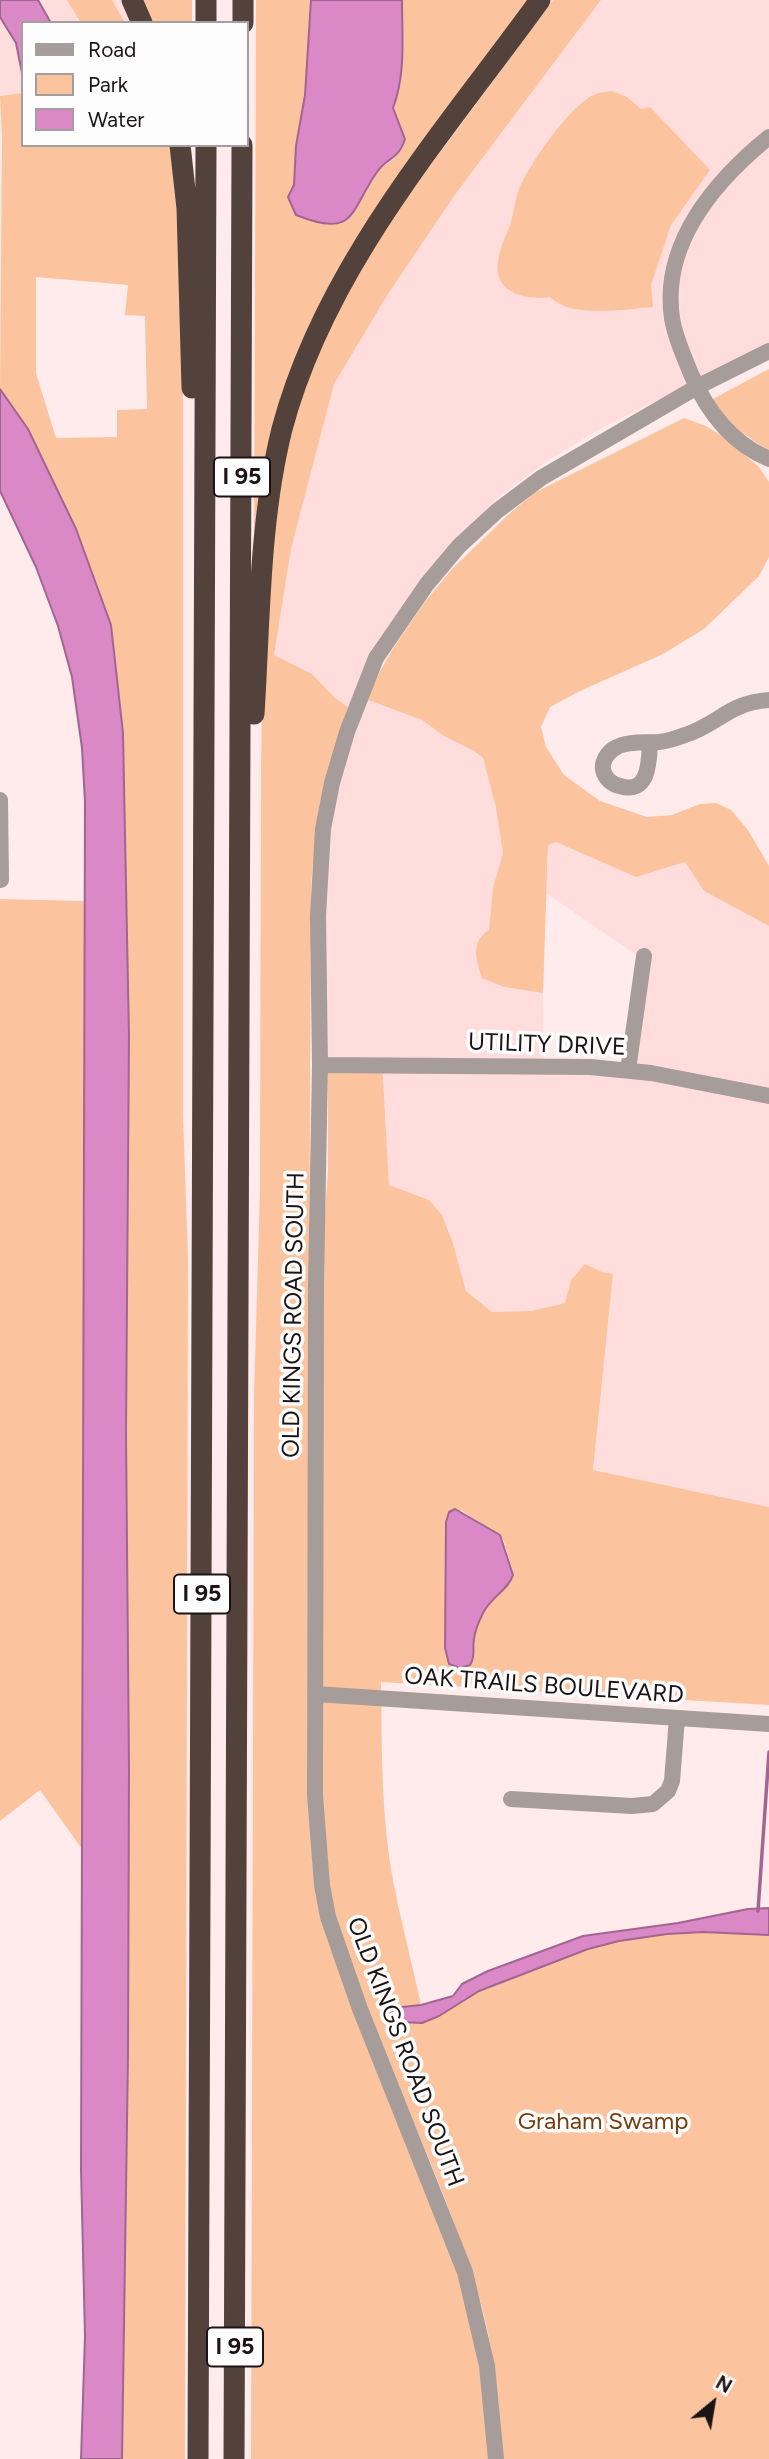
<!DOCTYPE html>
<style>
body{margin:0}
#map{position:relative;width:769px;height:2459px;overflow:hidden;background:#ffebeb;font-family:Figtree,sans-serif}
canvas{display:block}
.legend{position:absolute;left:21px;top:21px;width:228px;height:126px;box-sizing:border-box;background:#fdfdfd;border:2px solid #a39fa0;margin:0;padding:9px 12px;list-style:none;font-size:21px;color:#1c1314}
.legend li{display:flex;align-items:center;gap:14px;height:35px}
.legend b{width:35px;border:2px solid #a39fa0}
.north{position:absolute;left:678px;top:2368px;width:70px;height:70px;-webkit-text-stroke:5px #fdfdfd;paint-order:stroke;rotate:30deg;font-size:19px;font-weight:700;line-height:28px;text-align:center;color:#1c1314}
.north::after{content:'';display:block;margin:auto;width:24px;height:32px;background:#1c1314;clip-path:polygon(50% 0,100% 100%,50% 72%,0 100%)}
</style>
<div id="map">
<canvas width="769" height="2459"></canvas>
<ul class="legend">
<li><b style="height:9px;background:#a69c9a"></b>Road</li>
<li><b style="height:19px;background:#fcc49e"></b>Park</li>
<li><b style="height:19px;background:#db88c7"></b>Water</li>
</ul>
<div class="north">N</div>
</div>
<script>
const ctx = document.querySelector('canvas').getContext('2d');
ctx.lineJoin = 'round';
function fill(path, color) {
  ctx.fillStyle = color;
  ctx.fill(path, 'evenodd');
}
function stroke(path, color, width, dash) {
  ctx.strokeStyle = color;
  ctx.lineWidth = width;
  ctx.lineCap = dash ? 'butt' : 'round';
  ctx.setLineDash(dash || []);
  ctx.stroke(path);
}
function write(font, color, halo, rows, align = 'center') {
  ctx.font = font + ' Figtree,sans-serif';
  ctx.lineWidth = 7;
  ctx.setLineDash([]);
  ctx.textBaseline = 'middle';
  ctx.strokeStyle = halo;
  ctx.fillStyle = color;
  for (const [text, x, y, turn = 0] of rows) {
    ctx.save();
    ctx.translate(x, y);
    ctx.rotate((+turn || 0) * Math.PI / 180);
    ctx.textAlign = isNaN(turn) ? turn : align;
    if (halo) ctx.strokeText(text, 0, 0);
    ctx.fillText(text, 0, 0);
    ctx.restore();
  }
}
const built = new Path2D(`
 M 0,0 L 124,0 L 135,23 L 23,23 L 23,93 L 0,96 Z
 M 601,0 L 769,0 L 769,344 L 598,430 L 546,462 L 496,499 L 446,554 L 371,656 L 348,707 L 335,698 L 312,674 L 274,655 L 291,549 L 334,384 L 388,294 L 454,196 Z
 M 368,700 L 422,720 L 444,736 L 474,751 L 483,758 L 496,808 L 503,853 L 493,889 L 489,931 L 480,936 L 504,987 L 543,993 L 544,1063 L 624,1064 L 637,955 L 547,894 L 548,845 L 556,842 L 636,877 L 685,862 L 704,891 L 769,926 L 769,1507 L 593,1470 L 613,1274 L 603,1272 L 571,1280 L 565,1303 L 531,1311 L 492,1312 L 466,1291 L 453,1243 L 442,1215 L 429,1200 L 389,1185 L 382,1060 L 328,1058 L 325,896 L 332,810 L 344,760 Z`);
const green = new Path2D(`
 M 67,0 L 112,0 L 125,23 L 81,23 Z
 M 137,0 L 192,0 L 192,23 L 147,23 Z
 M 256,0 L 311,0 L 305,95 L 296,146 L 294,185 L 288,197 L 305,219 L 326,225 L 345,222 L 353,214 L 377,171 L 394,159 L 402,149 L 405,139 L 393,108 C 406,75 402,36 402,0 L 532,0 L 335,284 L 254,547 Z
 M 553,0 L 601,0 L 454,196 L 388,294 L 334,384 L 291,549 L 274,655 L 312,674 L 335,698 L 348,707 C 327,769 315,825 311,890 L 307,1772 L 313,1871 L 322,1923 L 329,1944 L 448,2243 L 460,2279 L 483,2379 L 489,2459 L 251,2459 L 254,1395 L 260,1189 L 261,767 L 262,706 L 275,499 L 306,375 L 370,247 Z
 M 612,91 L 627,97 L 641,109 L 650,107 L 710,170 L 671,225 L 651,285 L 653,307 C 624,309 572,319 550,297 C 533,300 505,296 499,277 C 494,261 504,240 510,225 C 514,213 515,200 519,189 C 529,165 572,102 596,94 C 601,92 607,92 612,91 Z
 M 23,93 L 23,145 L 174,145 L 183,269 L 183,1114 L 188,1259 L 185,2459 L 122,2459 L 128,2055 L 129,1768 L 126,1433 L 129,1036 L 123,733 L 111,625 L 28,429 L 0,389 L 2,136 L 0,96 ZM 36,277 L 128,285 L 125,315 L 145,316 L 147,409 L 117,410 L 117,437 L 56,438 L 36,373 Z
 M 769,369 L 769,451 L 734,427 L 711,400 Z
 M 684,418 L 706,426 L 725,438 L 759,467 L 769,482 L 769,557 L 759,576 L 704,629 L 663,654 L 580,691 L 550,707 L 541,727 L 546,747 L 564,775 L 600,801 L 647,817 L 672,815 L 700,804 L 716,803 L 731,810 L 748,830 L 769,866 L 769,926 L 704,891 L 685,862 L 636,877 L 556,842 L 548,845 L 543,993 L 504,987 L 482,978 C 476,959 470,942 489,930 L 493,888 L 503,853 L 496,808 L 483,758 L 474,751 L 444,736 L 422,720 L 368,700 L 374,682 L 392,650 L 424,603 L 452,569 L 508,515 L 534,493 Z
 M 0,899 L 85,901 L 82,1849 L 40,1790 L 0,1821 Z
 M 328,1058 L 382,1060 L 389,1185 L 429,1200 L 442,1215 L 453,1243 L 466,1291 L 492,1312 L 531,1311 L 565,1303 L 571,1280 L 585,1264 L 602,1272 L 613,1274 L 593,1470 L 769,1507 L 769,1705 L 381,1682 C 382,1748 381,1815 393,1880 C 401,1922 412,1963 421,2005 L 409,2005 L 398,2023 L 422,2023 L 439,2016 L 479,1991 L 588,1949 L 619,1941 L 667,1934 L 703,1932 L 769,1935 L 769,2459 L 502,2459 C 500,2395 492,2332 471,2271 C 439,2173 393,2081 359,1984 C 351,1963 341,1941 336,1919 C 328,1888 326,1856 322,1824 L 321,1270 L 328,1170 ZM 461,1510 L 503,1539 L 513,1571 C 500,1590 485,1605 477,1627 C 472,1640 475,1653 470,1665 L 460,1668 L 446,1658 L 445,1648 L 446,1522 Z`);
const water = new Path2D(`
 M 0,0 L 38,0 L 51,23 L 23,23 L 23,78 L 16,43 L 0,17 Z
 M 311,0 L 402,0 C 402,36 406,74 393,108 L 405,139 C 398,161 387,157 377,172 C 349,212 356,239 296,215 L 288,197 L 294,185 L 296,146 L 305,95 Z
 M 0,389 L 28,429 L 76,529 L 111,625 L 123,733 L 129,1036 L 126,1433 L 129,1768 L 128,2055 L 122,2459 L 81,2459 L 85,2336 L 81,2169 L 85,802 L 82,748 L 72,677 L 58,626 L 36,567 L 0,491 Z
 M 455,1509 L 500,1535 L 513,1575 C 509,1589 491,1597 483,1613 C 479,1621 475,1630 474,1639 C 472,1649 476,1656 470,1665 L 460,1668 L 449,1664 L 445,1648 L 446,1522 L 449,1512 Z
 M 769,1908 L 769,1935 L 703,1932 L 667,1934 L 619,1941 L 588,1949 L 479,1991 L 439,2016 L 422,2023 L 402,2022 L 392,2026 L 389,2014 L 402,2007 L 421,2005 L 453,1996 L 462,1984 L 488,1971 L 583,1936 L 678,1923 L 748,1909 Z`);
const stream = new Path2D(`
 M 758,1911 L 769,1752`);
const minor = new Path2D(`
 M 769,137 C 715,181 661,244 672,318 C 675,338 684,356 691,374 C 707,411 731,443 769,459
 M 650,743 C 649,762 649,795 620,786 C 613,785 607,780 604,773 C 600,763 607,752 617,747 C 628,741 646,743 659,742 C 668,741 677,738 685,735 C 719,724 728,703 769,700
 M 0,800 L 1,880
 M 320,1065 L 590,1067 L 651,1073 L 769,1096
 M 628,1070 L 644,956
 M 316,1694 L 769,1724
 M 511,1799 L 632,1806 L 653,1804 L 668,1791 L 672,1781 L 677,1718
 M 496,2459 L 487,2366 L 465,2272 L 360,2009 L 328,1917 L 322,1885 L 315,1795 L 316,1285 L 320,1065 L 318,916 L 323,829 L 332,783 L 347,732 L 376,658 L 427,584 L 459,546 L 497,511 L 541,478 L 697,387 L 769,351`);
const highway = new Path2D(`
 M 132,0 L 142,23
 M 206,23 L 206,0
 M 243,23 L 243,0
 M 180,145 L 187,208 L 192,388
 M 254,714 C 260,620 259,521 282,429 C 325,266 443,134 540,0
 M 198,2459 L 206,145
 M 234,2459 L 242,145`);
const shields = [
 [242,477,56],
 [202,1594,56],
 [235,2347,56]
];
const shieldNames = [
 ["I 95",242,477],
 ["I 95",202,1594],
 ["I 95",235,2347]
];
const streetNames = [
 ["UTILITY DRIVE",547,1045,2],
 ["OLD KINGS ROAD SOUTH",294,1315,-89],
 ["OAK TRAILS BOULEVARD",544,1686,4],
 ["OLD KINGS ROAD SOUTH",405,2052,69]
];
const parkNames = [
 ["Graham Swamp",603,2122]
];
fill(built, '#fdd');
fill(green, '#fcc49e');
fill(water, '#db88c7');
stroke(water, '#a26591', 2);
stroke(stream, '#a26591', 3.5);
stroke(minor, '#a69c9a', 16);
stroke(highway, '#53413b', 21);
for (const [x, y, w] of shields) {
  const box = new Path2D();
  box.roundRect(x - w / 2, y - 19.5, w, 39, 5);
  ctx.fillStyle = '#fdfdfd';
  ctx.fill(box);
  stroke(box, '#1c1314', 2);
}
write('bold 23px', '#1c1314', null, shieldNames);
write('24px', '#1c1314', '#fdfdfd', streetNames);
write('24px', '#753e0f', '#fdfdfd', parkNames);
</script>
